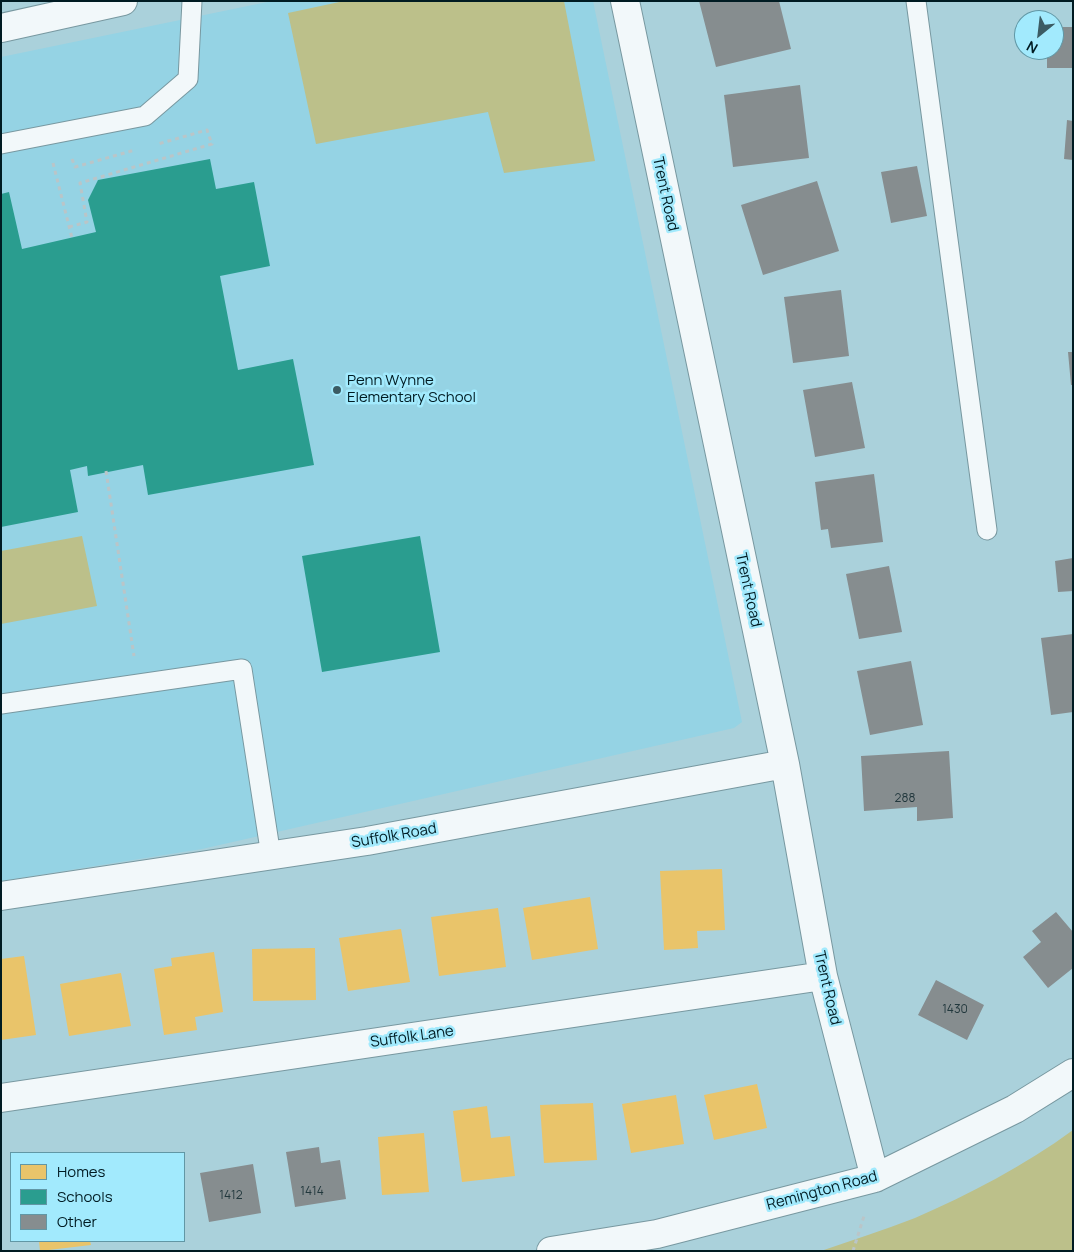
<!DOCTYPE html>
<style>
body{margin:0}
#map{position:relative;width:1074px;height:1252px;overflow:hidden;background:#aad1db;font-family:Manrope,sans-serif}
canvas{display:block}
.frame{position:absolute;inset:0;border:2px solid #001b22;pointer-events:none}
.legend{position:absolute;left:10px;top:1152px;width:175px;height:90px;box-sizing:border-box;background:#a2eafd;border:1px solid #6197a5;margin:0;padding:6px 9px;list-style:none;font-size:15px;color:#001b22}
.legend li{display:flex;align-items:center;gap:10px;height:25px}
.legend b{width:25px;border:1px solid #6197a5}
.north{position:absolute;left:1014px;top:10px;width:50px;height:50px;box-sizing:border-box;background:#a2eafd;border:1px solid #6197a5;border-radius:50%;rotate:209deg;font-size:14px;font-weight:700;line-height:20px;text-align:center;color:#001b22}
.north::after{content:'';display:block;margin:auto;width:18px;height:22px;background:#3b5b63;clip-path:polygon(50% 0,100% 100%,50% 72%,0 100%)}
</style>
<div id="map">
<canvas width="1074" height="1252"></canvas>
<div class="frame"></div>
<ul class="legend">
<li><b style="height:14px;background:#e9c46a"></b>Homes</li>
<li><b style="height:14px;background:#2a9d8f"></b>Schools</li>
<li><b style="height:14px;background:#868d8f"></b>Other</li>
</ul>
<div class="north">N</div>
</div>
<script>
const ctx = document.querySelector('canvas').getContext('2d');
ctx.lineJoin = 'round';
function fill(path, color) {
  ctx.fillStyle = color;
  ctx.fill(path, 'evenodd');
}
function stroke(path, color, width, dash) {
  ctx.strokeStyle = color;
  ctx.lineWidth = width;
  ctx.lineCap = dash ? 'butt' : 'round';
  ctx.setLineDash(dash || []);
  ctx.stroke(path);
}
function write(font, color, halo, rows, align = 'center') {
  ctx.font = font + ' Manrope,sans-serif';
  ctx.lineWidth = 5;
  ctx.setLineDash([]);
  ctx.textBaseline = 'middle';
  ctx.strokeStyle = halo;
  ctx.fillStyle = color;
  for (const [text, x, y, turn = 0] of rows) {
    ctx.save();
    ctx.translate(x, y);
    ctx.rotate((+turn || 0) * Math.PI / 180);
    ctx.textAlign = isNaN(turn) ? turn : align;
    if (halo) ctx.strokeText(text, 0, 0);
    ctx.fillText(text, 0, 0);
    ctx.restore();
  }
}
const built = new Path2D(`
 M 272,1 L 593,1 L 742,722 L 734,728 L 202,849 L 1,881 L 1,57 Z`);
const green = new Path2D(`
 M 344,1 L 564,1 L 595,161 L 504,173 L 488,112 L 316,144 L 288,13 Z
 M 82,536 L 97,606 L 1,624 L 1,551 Z
 M 1073,1130 L 1073,1251 L 821,1251 C 852,1240 884,1230 915,1218 C 970,1194 1024,1166 1073,1130 Z`);
const homes = new Path2D(`
 M 722,869 L 725,930 L 697,931 L 698,948 L 664,950 L 660,871 Z
 M 590,897 L 598,949 L 532,960 L 523,908 Z
 M 498,908 L 506,967 L 439,976 L 431,917 Z
 M 401,929 L 410,982 L 348,991 L 339,938 Z
 M 315,948 L 316,1000 L 253,1001 L 252,949 Z
 M 214,952 L 223,1012 L 195,1017 L 197,1030 L 164,1035 L 154,969 L 172,966 L 171,958 Z
 M 24,956 L 36,1035 L 1,1040 L 1,959 Z
 M 121,973 L 131,1026 L 69,1036 L 60,984 Z
 M 757,1084 L 767,1128 L 714,1140 L 704,1095 Z
 M 676,1095 L 684,1144 L 631,1153 L 622,1104 Z
 M 593,1103 L 597,1160 L 544,1163 L 540,1105 Z
 M 487,1106 L 491,1138 L 510,1136 L 515,1176 L 462,1182 L 453,1111 Z
 M 424,1133 L 429,1192 L 382,1195 L 378,1137 Z
 M 39,1241 L 90,1241 L 91,1245 L 40,1251 Z`);
const schools = new Path2D(`
 M 210,159 L 216,189 L 254,182 L 270,266 L 220,276 L 238,370 L 293,359 L 314,465 L 148,495 L 143,465 L 88,476 L 87,466 L 70,470 L 78,512 L 1,527 L 1,194 L 9,192 L 22,249 L 96,232 L 88,200 L 98,180 Z
 M 420,536 L 440,652 L 322,672 L 302,556 Z`);
const building = new Path2D(`
 M 699,1 L 779,1 L 791,49 L 716,67 Z
 M 1054,27 L 1073,27 L 1073,68 L 1047,68 L 1047,50 L 1054,50 Z
 M 800,85 L 809,158 L 733,167 L 724,95 Z
 M 1067,120 L 1073,121 L 1073,160 L 1064,159 Z
 M 917,166 L 927,216 L 891,223 L 881,172 Z
 M 817,181 L 839,251 L 763,275 L 741,205 Z
 M 841,290 L 849,356 L 793,363 L 784,297 Z
 M 1068,352 L 1073,352 L 1073,385 L 1071,385 Z
 M 852,382 L 865,448 L 815,457 L 803,390 Z
 M 874,474 L 883,542 L 831,548 L 828,529 L 821,530 L 815,482 Z
 M 1073,558 L 1073,591 L 1058,592 L 1055,561 Z
 M 889,566 L 902,632 L 859,639 L 846,574 Z
 M 1073,634 L 1073,712 L 1051,715 L 1041,638 Z
 M 911,661 L 923,725 L 870,735 L 857,671 Z
 M 949,751 L 953,818 L 917,821 L 917,807 L 864,811 L 861,756 Z
 M 1056,912 L 1073,932 L 1073,968 L 1048,988 L 1023,957 L 1041,942 L 1032,931 Z
 M 936,980 L 984,1005 L 967,1040 L 918,1015 Z
 M 319,1147 L 321,1163 L 340,1160 L 346,1199 L 295,1207 L 286,1152 Z
 M 253,1164 L 261,1213 L 209,1222 L 200,1173 Z`);
const path = new Path2D(`
 M 72,159 L 75,167 L 135,150
 M 53,163 L 72,238
 M 69,227 L 87,222 L 80,183 L 212,144 L 207,130 L 158,144
 M 106,471 L 134,656
 M 853,1251 L 864,1216`);
const lane = new Path2D(`
 M 916,1 L 987,530
 M 1,144 L 145,116 L 188,79 L 192,1
 M 1,704 L 242,669 L 271,856`);
const street = new Path2D(`
 M 625,1 L 785,764 L 823,976 L 875,1178
 M 1,28 L 123,1
 M 1,896 L 367,841 L 785,764
 M 1,1098 L 823,976
 M 551,1251 L 657,1234 L 875,1178 L 1015,1109 L 1073,1073`);
const markers = [
 [337,390,5,"#3b5b63"]
];
const numberNames = [
 ["288",905,799],
 ["1430",955,1010],
 ["1414",312,1192],
 ["1412",231,1196]
];
const streetNames = [
 ["Trent Road",665,194,78],
 ["Trent Road",748,590,78],
 ["Suffolk Road",394,836,-10],
 ["Trent Road",827,988,77],
 ["Suffolk Lane",412,1037,-8],
 ["Remington Road",822,1191,-15]
];
const poiNames = [
 ["Penn Wynne",347,381],
 ["Elementary School",347,398]
];
fill(built, '#95d3e4');
fill(green, '#bcc08a');
fill(homes, '#e9c46a');
fill(schools, '#2a9d8f');
fill(building, '#868d8f');
stroke(lane, '#7898a0', 21);
stroke(street, '#7898a0', 30);
stroke(path, '#bac5c8', 3, [4, 4]);
stroke(lane, '#f2f8fa', 19);
stroke(street, '#f2f8fa', 28);
for (const [x, y, r, color] of markers) {
  const dot = new Path2D();
  dot.arc(x, y, r, 0, 2 * Math.PI);
  ctx.fillStyle = color;
  ctx.fill(dot);
  stroke(dot, '#a2eafd', 2);
}
write('12px', '#22383d', null, numberNames);
write('15px', '#001b22', '#a2eafd', streetNames);
write('15px', '#001b22', '#a2eafd', poiNames, 'left');
</script>
